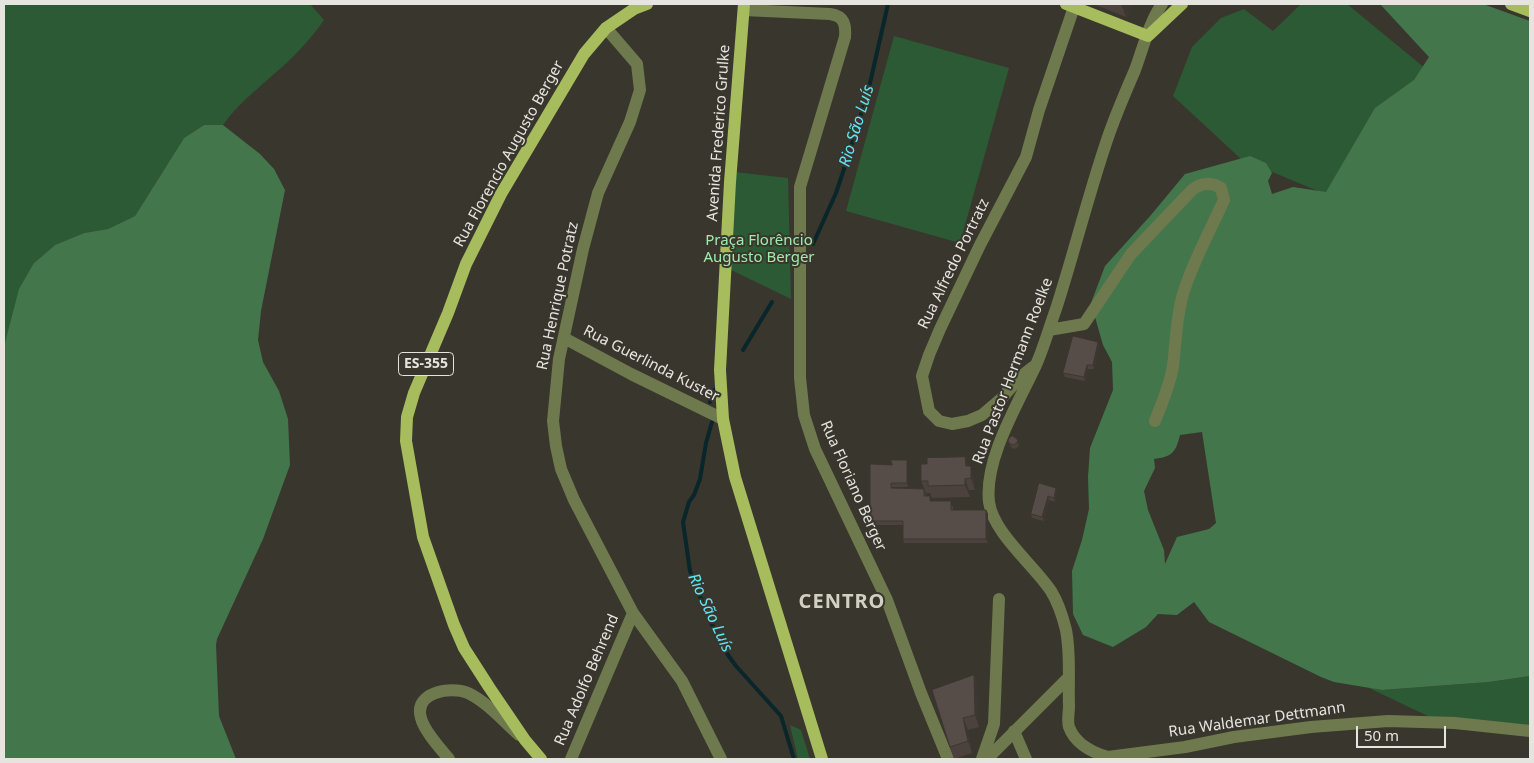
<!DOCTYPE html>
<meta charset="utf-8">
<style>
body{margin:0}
#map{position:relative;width:1534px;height:763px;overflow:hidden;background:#39362d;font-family:"Noto Sans",sans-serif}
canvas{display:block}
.frame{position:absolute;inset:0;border:5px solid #e5e4de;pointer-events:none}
.scale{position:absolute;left:1356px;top:726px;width:90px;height:22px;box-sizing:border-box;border:2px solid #e5e4de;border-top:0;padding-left:6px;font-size:15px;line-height:18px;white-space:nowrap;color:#e5e4de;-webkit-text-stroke:4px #39362d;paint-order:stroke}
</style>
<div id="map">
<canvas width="1534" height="763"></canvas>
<div class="frame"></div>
<div class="scale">50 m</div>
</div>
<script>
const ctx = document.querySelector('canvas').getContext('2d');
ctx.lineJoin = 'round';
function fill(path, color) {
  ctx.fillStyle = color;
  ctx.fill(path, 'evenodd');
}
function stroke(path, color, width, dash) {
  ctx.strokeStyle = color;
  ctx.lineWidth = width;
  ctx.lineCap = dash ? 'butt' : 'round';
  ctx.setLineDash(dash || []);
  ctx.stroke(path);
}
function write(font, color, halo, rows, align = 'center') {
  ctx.font = font + ' "Noto Sans",sans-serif';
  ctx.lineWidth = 4;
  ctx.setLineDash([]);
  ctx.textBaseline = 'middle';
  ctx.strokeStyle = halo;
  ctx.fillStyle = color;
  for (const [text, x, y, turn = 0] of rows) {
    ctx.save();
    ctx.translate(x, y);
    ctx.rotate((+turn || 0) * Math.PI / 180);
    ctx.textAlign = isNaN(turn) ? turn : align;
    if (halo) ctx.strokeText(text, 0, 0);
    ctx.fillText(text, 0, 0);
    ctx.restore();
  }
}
const green = new Path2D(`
 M 4,4 L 310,4 L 324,20 C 310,40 293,58 274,74 C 256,90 237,105 223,125 L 204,125 L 184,138 L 135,216 L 108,229 L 84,233 L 55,245 L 34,263 L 4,347 Z
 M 1301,4 L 1347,4 L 1437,78 L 1342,201 L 1241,159 L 1173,96 L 1192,47 L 1221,18 L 1244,9 L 1273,31 Z
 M 894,36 L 1009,68 L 960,243 L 846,211 Z
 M 735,172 L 788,178 L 791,299 L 729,269 Z
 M 1530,676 L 1530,734 L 1455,729 L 1367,687 L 1382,690 L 1489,682 Z
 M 790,725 L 801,730 L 810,759 L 798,759 Z`);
const forest = new Path2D(`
 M 1380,4 L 1483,4 L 1530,21 L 1530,676 L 1489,682 L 1382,690 L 1334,682 L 1321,677 L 1209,622 L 1194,602 L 1177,615 L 1158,614 L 1146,627 L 1113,647 L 1083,635 L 1073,614 L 1072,571 L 1082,540 L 1089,509 L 1088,477 L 1090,448 L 1113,390 L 1112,362 L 1103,345 L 1091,303 L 1105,266 L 1151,215 L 1185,174 L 1250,156 L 1266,163 L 1272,173 L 1268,181 L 1272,194 L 1293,187 L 1326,192 L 1375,108 L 1414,80 L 1429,57 ZM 1202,432 L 1216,523 L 1209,529 L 1177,537 L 1165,564 L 1164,550 L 1148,510 L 1144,491 L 1155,468 L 1154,459 C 1172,457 1176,452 1180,435 Z
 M 204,125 L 223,125 L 260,154 L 274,169 L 285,190 L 261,311 L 258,340 L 263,362 L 279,391 L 288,419 L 290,465 L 263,539 L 217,639 L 216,645 L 219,716 L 236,759 L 4,759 L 4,347 L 19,289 L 34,263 L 55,245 L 84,233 L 108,229 L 135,216 L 184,138 Z`);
const stream = new Path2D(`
 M 813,244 L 836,193 L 845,166 L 868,92 L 888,4
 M 743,350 L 772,302
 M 710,402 L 714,390
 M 712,422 L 706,443 L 700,479 L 694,495 L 689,502 L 683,522 L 690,571 L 708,617 L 728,655 L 736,666 L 781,716 L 794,759`);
const minor = new Path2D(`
 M 744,10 L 830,14 C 844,16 846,24 845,37 L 800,187 L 800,378 L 804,415 L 815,449 L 887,600 L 921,693 L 948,759
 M 606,28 L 637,64 L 640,90 L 630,122 L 598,193 L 583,249 L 559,359 L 553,421 L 556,446 L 561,469 L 574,500 L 633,613 L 682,681 L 721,759
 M 1049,330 L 1084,324 L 1131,254 L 1192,190 C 1201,183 1211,182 1221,188 L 1224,200 C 1211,229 1192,263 1183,294 C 1176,318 1176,342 1173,366 C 1170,385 1162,403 1155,421
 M 564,338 L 631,374 L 723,419
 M 1033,367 L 1019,378 L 1002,398 L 982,415 L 968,421 L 952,424 L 939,421 L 929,411 L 922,376 L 929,355 L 940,329 L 980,245 L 1026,157 L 1039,110 L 1074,7
 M 1014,731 L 1026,759
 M 1108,757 L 1185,747 L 1234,737 L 1311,727 L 1388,721 L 1455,723 L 1530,731
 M 449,759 C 441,749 424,731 421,718 C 413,692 451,686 468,693 C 487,702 503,721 519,735
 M 571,759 L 633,613
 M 982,759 L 994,724 L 999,599
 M 987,759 L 1068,678
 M 1116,759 C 1098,755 1076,746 1069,727 C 1067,721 1069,712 1069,706 C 1068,681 1071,655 1066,630 C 1063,618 1058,602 1051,591 C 1034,565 993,533 989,502 C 984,459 1018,404 1036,365 C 1044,347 1049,328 1056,309 C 1074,253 1088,196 1107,140 C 1115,116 1125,93 1135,70 C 1143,48 1149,23 1162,4`);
const major = new Path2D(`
 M 744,4 L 730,182 L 720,370 L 723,419 L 735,477 L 822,759
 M 1066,4 L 1148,36 L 1182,4
 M 1511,4 L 1530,11
 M 541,759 L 525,740 L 489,687 L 464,648 L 454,625 L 423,537 L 406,441 L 407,417 L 414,393 L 448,313 L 466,264 L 501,194 L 584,54 L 606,28 L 634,9 L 647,4`);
const wall = new Path2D(`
 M 1093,4 L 1131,4 L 1126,17 Z
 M 1098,342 L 1099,346 L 1094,369 L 1088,369 L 1085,381 L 1065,377 L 1063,373 Z
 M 1008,440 L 1019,444 L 1018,447 L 1014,449 L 1011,447 Z
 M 908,464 L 908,487 L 892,487 L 892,488 L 924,489 L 926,496 L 931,500 L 931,501 L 953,506 L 953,510 L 986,510 L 988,514 L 988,543 L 904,543 L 903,539 L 903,525 L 871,525 L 870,521 L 892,465 Z
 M 969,466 L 975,478 L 975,490 L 969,490 L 970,497 L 932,498 L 930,493 L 926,493 L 921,481 Z
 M 1056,488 L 1058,492 L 1055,502 L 1049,500 L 1044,521 L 1032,518 L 1031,514 Z
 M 974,675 L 978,687 L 979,727 L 968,730 L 972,753 L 954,759 L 950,747 Z`);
const shadedWall = new Path2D(`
 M 1121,4 L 1131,4 L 1126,17 Z
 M 1098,342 L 1099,346 L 1094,369 L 1093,365 Z
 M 1087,365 L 1088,369 L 1085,381 L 1084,377 Z
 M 965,457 L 970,469 L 966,466 Z
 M 907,460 L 908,464 L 908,487 L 907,483 Z
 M 971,466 L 975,478 L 975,490 L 971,478 Z
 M 965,479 L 969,490 L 970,497 L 965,485 Z
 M 1056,488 L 1058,492 L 1055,502 L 1054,498 Z
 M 1048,496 L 1049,500 L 1044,521 L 1042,517 Z
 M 986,510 L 988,514 L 988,543 L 986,539 Z
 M 974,675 L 978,687 L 979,727 L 975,715 Z
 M 963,718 L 968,730 L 972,753 L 968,741 Z`);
const building = new Path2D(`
 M 1073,336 L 1098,342 L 1093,365 L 1087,365 L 1084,377 L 1063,373 Z
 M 1013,436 L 1018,440 L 1017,443 L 1013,445 L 1009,443 L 1008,440 L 1010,437 Z
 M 965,457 L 966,466 L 971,466 L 971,478 L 965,479 L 965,485 L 928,486 L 928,481 L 921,481 L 921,464 L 927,464 L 927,458 Z
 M 891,460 L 907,460 L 907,483 L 891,483 L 891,488 L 924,489 L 924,496 L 930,496 L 930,501 L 951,501 L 951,510 L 986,510 L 986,539 L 903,539 L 903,521 L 870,521 L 870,464 L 892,465 Z
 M 1039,483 L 1056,488 L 1054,498 L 1048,496 L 1042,517 L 1031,514 Z
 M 974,675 L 975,715 L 963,718 L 968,741 L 950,747 L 932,690 Z`);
const shields = [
 [426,364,55]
];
const shieldNames = [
 ["ES-355",426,364]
];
const streetNames = [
 ["Avenida Frederico Grulke",719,133,-86],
 ["Rua Florencio Augusto Berger",509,154,-61],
 ["Rua Alfredo Portratz",954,264,-64],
 ["Rua Henrique Potratz",558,296,-78],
 ["Rua Guerlinda Kuster",651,364,27],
 ["Rua Pastor Hermann Roelke",1013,371,-69],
 ["Rua Floriano Berger",853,486,66],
 ["Rua Adolfo Behrend",587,680,-67],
 ["Rua Waldemar Dettmann",1257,720,-8]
];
const parkNames = [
 ["Praça Florêncio",759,241],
 ["Augusto Berger",759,258]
];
const waterNames = [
 ["Rio São Luís",857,126,-73],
 ["Rio São Luís",710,613,65]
];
const districtNames = [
 ["CENTRO",842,602]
];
fill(green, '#2c5a34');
fill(forest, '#44764c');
stroke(stream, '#09262a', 4);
stroke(minor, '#6e7a4d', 12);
stroke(major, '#a6bc5d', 12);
fill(wall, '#4b423e');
fill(shadedWall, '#3d3632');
fill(building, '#574d48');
stroke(building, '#3d3632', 1);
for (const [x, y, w] of shields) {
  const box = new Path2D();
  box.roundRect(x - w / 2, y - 11.5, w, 23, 4);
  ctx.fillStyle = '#39362d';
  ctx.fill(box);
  stroke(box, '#e5e4de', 1);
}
write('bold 14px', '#e5e4de', null, shieldNames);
write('15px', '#e5e4de', '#39362d', streetNames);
write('15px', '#9febaa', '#39362d', parkNames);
write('italic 16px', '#61e4f6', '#39362d', waterNames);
ctx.letterSpacing = '1px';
write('bold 20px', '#d2cfc4', '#39362d', districtNames);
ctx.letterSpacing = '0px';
</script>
